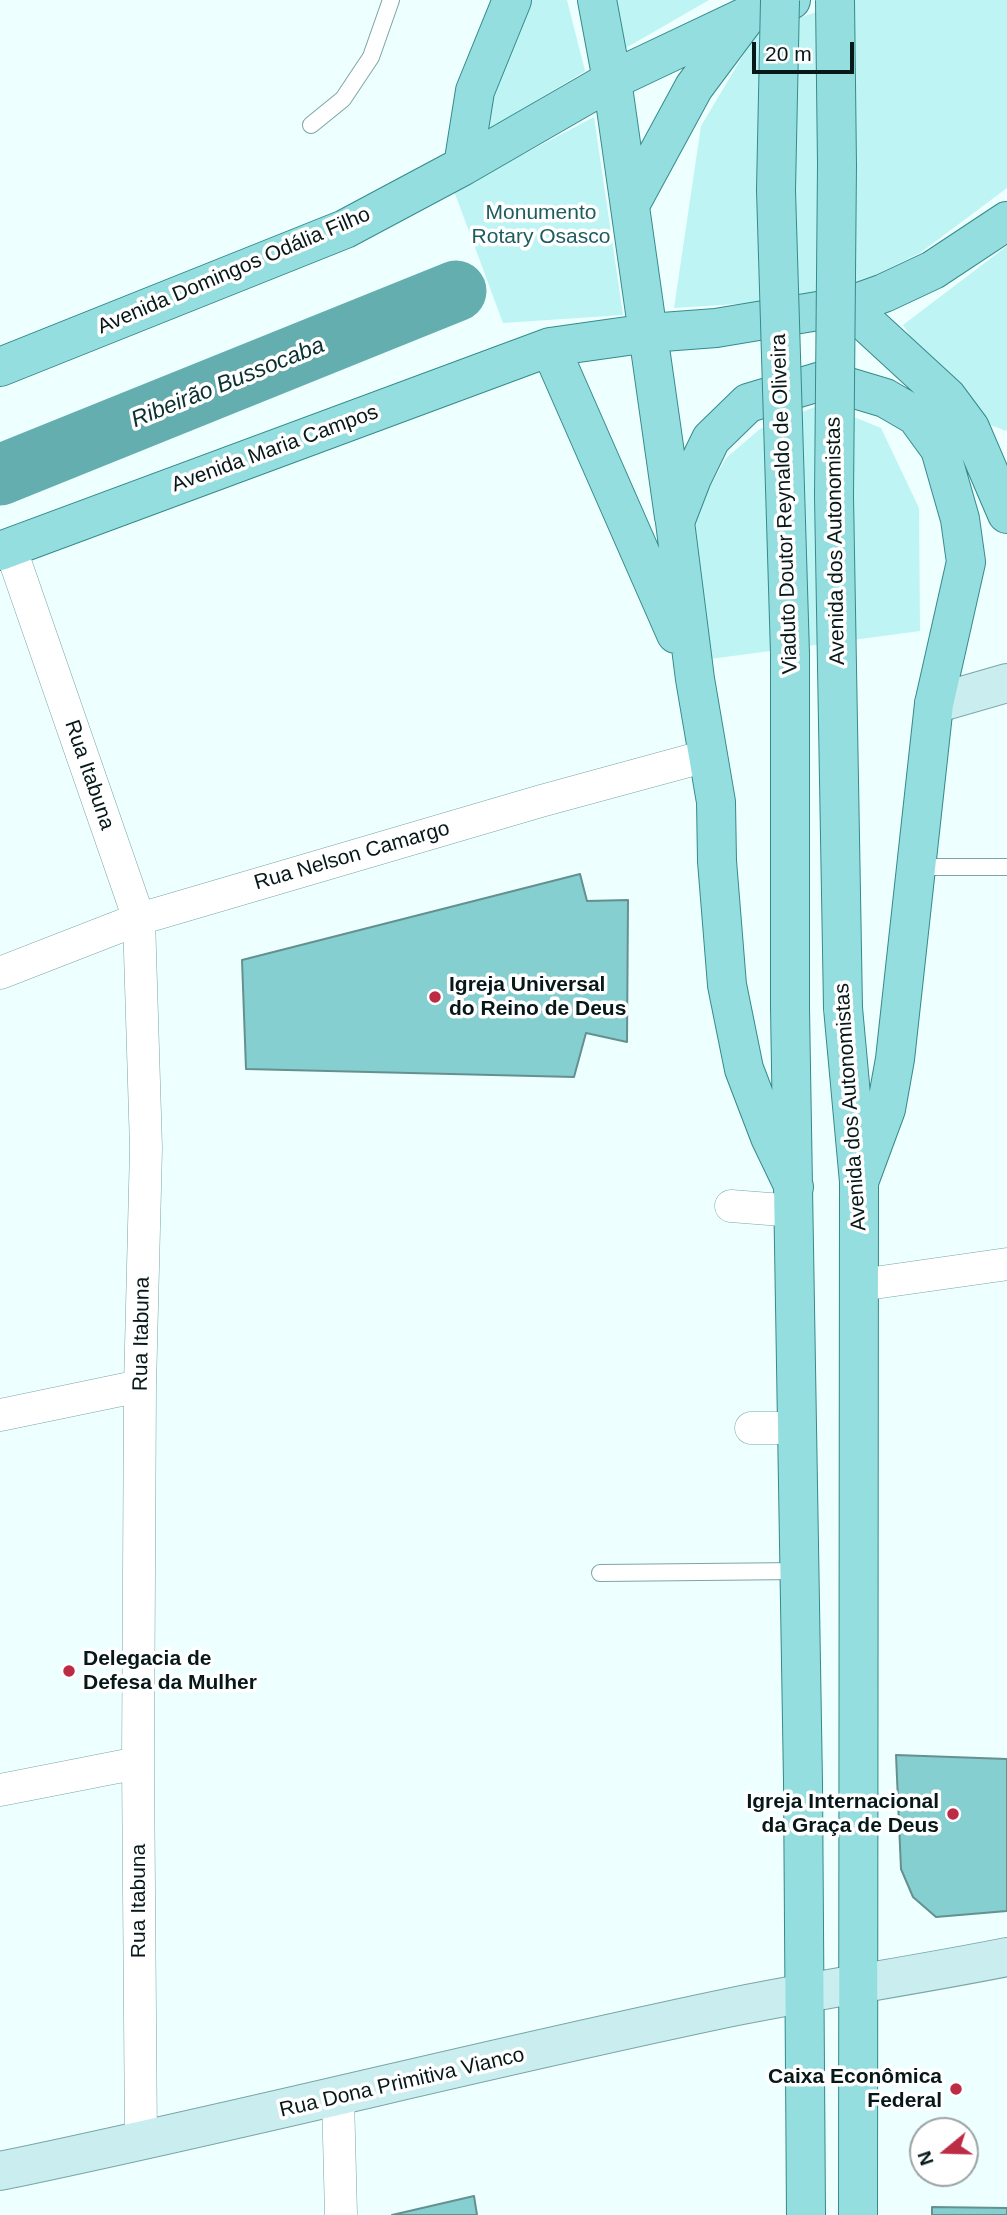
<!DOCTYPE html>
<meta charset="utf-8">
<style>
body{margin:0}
#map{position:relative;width:1007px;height:2215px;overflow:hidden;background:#edffff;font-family:Arial,sans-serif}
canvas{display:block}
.north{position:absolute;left:909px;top:2117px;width:70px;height:70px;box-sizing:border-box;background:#fff;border:2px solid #9ca3a3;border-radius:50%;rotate:251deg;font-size:19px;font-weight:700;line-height:28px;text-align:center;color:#071818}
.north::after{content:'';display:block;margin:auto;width:24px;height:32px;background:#bd2c45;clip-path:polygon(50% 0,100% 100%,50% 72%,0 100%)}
.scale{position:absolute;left:752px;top:42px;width:102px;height:32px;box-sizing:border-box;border:4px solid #071818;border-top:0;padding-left:9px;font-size:21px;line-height:24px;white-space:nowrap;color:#071818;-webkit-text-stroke:5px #fff;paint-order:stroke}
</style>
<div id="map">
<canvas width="1007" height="2215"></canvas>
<div class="north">N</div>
<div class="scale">20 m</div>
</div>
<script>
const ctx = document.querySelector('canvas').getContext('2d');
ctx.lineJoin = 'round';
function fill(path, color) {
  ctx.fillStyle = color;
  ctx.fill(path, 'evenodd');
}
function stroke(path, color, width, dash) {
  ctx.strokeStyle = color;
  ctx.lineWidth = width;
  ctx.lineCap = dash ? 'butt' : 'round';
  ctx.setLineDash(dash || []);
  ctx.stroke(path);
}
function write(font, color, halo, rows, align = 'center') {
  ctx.font = font + ' Arial,sans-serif';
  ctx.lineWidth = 7;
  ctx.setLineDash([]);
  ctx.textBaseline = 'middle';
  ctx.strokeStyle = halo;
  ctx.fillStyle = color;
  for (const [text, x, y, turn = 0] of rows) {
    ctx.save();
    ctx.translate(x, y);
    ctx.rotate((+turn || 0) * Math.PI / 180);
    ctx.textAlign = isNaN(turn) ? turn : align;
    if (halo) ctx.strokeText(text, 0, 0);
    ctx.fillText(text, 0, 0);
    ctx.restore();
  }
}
const green = new Path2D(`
 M 525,0 L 567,0 L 585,71 L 486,131 L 483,102 Z
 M 617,0 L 709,0 L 624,49 Z
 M 852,0 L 1007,0 L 1007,188 L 920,253 L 830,298 L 674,308 L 701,126 L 757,32 Z
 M 594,117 L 623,315 L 503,323 L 454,191 Z
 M 1007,246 L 1007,429 L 1006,431 L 978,420 L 928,364 L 903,325 Z
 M 822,404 L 881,428 L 919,508 L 920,631 L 710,659 L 690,522 L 726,458 L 760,429 Z`);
const river = new Path2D(`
 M 0,475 L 456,291`);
const building = new Path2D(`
 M 580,874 L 587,901 L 628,900 L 627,1042 L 586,1033 L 574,1077 L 246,1069 L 242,960 Z
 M 896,1755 L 1007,1759 L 1007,1911 L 936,1917 L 913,1897 L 901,1869 Z
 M 474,2196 L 477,2215 L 392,2215 Z
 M 932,2207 L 1007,2208 L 1007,2215 L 932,2215 Z`);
const lane = new Path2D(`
 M 311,125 L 343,99 L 371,57 L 391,0
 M 917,867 L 1007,867
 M 600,1573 L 800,1571`);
const street = new Path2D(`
 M 10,547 L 139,919 L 146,1148 L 140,1386 L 138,1763 L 141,2142
 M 0,973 L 139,919 L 541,801 L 710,755
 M 731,1206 L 795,1211
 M 860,1285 L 1007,1264
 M 0,1415 L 140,1386
 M 751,1428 L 797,1428
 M 0,1790 L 138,1763
 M 338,2097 L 341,2215`);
const secondary = new Path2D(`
 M 934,704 L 1007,683
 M 0,2171 C 247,2120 491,2057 737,2006 C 827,1988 917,1975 1007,1957`);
const primary = new Path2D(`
 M 597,0 L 612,80 L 674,517
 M 463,166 L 475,91 L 512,0
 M 630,205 L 694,87 L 744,20
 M 848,306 L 947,397 L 970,428 L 1007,514
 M 550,347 L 676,634
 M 0,367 L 345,229 L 463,166 L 612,80 L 747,16 L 791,0
 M 0,551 L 550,347 L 649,333 L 716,328 L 848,306 L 884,293 L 933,270 L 1007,221
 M 790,654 L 790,1008 L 803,1782 L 806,2215
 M 843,1008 L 859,1182 L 858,2215
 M 794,1187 L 770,1137 L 744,1069 L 727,985 L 717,861 L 716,802 L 695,679 L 675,522 L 692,478 L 711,439 L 748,403 L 825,380 L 885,398 L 916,416 L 940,449 L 960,519 L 966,562 L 934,704 L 895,1059 L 886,1109 L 859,1182`);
const primaryBridge = new Path2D(`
 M 780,0 L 776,190 L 790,654
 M 835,0 L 837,165 L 834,496 L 843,1008`);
const markers = [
 [435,997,7,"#bd2c45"],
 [69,1671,7,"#bd2c45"],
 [953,1814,7,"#bd2c45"],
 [956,2089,7,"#bd2c45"]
];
const parkNames = [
 ["Monumento",541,213],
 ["Rotary Osasco",541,237]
];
const streetNames = [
 ["Avenida Domingos Odália Filho",234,271,-23],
 ["Avenida Maria Campos",275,449,-20],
 ["Viaduto Doutor Reynaldo de Oliveira",785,504,-92],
 ["Avenida dos Autonomistas",836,541,-91],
 ["Rua Itabuna",89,775,71],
 ["Rua Nelson Camargo",352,856,-16],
 ["Avenida dos Autonomistas",851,1107,-94],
 ["Rua Itabuna",142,1334,-89],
 ["Rua Itabuna",139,1901,-90],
 ["Rua Dona Primitiva Vianco",402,2083,-13]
];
const poiNames = [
 ["Igreja Universal",449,985],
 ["do Reino de Deus",449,1009],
 ["Delegacia de",83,1659],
 ["Defesa da Mulher",83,1683],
 ["Igreja Internacional",939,1802,"right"],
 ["da Graça de Deus",939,1826,"right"],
 ["Caixa Econômica",942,2077,"right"],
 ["Federal",942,2101,"right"]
];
const waterNames = [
 ["Ribeirão Bussocaba",228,383,-22]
];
fill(green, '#bef4f4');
stroke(river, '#64aeaf', 61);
fill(building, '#85cfd0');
stroke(building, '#659090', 2);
stroke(lane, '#7ba5a6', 18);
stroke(street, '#7ba5a6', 33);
stroke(secondary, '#7ba5a6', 40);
stroke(primary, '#368a8c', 40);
stroke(lane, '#fff', 16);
stroke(street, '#fff', 32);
stroke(secondary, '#caeeef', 38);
stroke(primary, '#95dedf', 38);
stroke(primaryBridge, '#368a8c', 40, []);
stroke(primaryBridge, '#95dedf', 38);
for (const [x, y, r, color] of markers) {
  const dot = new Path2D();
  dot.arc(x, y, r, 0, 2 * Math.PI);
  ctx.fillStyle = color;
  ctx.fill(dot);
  stroke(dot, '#fff', 2.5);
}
write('21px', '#1e5c5e', '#fff', parkNames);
write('21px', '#071818', '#fff', streetNames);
write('bold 21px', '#071818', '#fff', poiNames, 'left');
write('italic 23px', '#092f30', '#fff', waterNames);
</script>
